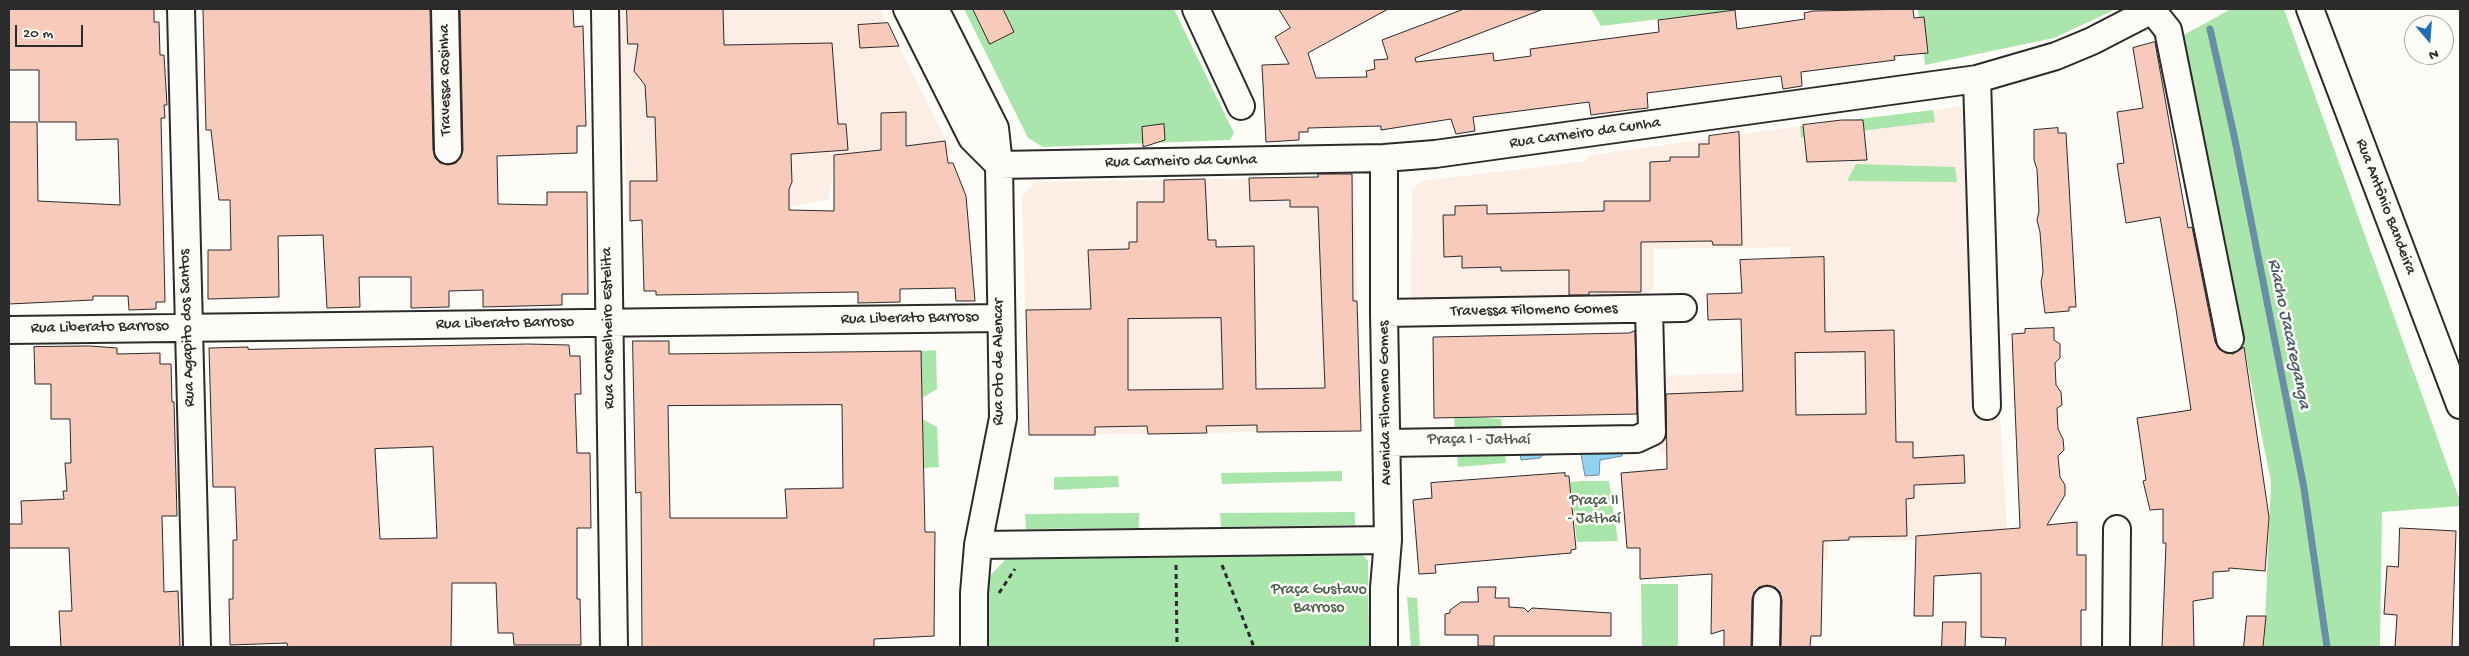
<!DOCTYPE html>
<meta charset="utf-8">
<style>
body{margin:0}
#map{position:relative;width:2469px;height:656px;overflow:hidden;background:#fdfcf7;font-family:"Gochi Hand",sans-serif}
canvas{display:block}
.frame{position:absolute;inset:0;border:10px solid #2b2b2b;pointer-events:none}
.north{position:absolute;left:2404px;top:15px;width:50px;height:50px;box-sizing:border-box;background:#fdfcf7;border:1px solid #a9a8a5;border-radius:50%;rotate:162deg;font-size:14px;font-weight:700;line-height:20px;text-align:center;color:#2b2b2b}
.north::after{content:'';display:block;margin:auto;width:18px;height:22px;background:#1f6fb2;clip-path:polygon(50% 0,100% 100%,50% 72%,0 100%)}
.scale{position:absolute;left:15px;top:25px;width:68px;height:22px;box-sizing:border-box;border:2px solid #2b2b2b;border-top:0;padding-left:6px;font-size:15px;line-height:18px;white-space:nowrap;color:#2b2b2b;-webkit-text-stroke:4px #fdfcf7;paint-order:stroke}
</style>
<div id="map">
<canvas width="2469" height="656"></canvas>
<div class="frame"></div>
<div class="north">N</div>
<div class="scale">20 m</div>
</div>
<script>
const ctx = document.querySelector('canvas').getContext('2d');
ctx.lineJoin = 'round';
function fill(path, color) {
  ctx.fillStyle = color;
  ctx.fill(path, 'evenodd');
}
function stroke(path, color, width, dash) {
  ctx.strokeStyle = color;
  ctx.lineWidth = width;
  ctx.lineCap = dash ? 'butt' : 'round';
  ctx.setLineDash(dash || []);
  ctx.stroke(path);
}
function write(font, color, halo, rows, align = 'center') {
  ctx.font = font + ' "Gochi Hand",sans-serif';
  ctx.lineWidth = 5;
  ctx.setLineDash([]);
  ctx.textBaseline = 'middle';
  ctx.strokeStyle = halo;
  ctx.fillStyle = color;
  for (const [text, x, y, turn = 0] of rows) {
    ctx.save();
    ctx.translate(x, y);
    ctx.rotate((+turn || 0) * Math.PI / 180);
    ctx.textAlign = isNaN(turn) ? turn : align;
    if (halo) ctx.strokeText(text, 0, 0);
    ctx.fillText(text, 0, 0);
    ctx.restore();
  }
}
const built = new Path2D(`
 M 617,9 L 880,9 L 953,153 L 834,166 L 828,200 L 791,206 L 791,225 L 628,216 Z
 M 1981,104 L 2007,529 L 1903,541 L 1828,540 L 1828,561 L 1786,561 L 1779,452 L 1659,453 L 1658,376 L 1743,373 L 1791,265 L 1790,247 L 1654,249 L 1654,286 L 1648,295 L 1411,299 L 1412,191 L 1417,185 L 1423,181 L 1587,161 L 1587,156 L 1741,134 Z
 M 1354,177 L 1361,431 L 1029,435 L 1022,196 L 1035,182 Z`);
const green = new Path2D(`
 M 964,9 L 1174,9 L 1234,133 L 1230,140 L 1043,147 L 1028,138 Z
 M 1591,9 L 1743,9 L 1601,26 Z
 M 1918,9 L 2116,9 L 2054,38 L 1925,65 Z
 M 2231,9 L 2284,9 L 2460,501 L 2460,506 L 2382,512 L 2380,647 L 2264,647 L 2271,482 L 2182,36 Z
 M 1933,110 L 1935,122 L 1801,138 L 1800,126 Z
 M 1856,164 L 1955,167 L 1957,182 L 1847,181 Z
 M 936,350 L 937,389 L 922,398 L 921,351 Z
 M 1454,416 L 1501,419 L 1506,463 L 1458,467 Z
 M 922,419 L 937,427 L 939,467 L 924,468 Z
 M 1342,471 L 1342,481 L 1222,484 L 1221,473 Z
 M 1118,476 L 1119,487 L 1054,490 L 1054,477 Z
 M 1583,481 L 1609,481 L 1618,541 L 1577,542 L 1570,482 Z
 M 1355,512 L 1355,525 L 1221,527 L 1220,513 Z
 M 1139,513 L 1139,528 L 1026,529 L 1025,514 Z
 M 1360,552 L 1368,561 L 1369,647 L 988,647 L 986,580 L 1007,558 Z
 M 1641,584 L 1678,584 L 1678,647 L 1642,647 Z
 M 1407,597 L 1417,598 L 1420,647 L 1411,647 Z`);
const water = new Path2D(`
 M 1619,428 L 1622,456 L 1600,460 L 1599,475 L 1585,476 L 1581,454 L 1547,451 L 1540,458 L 1521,460 L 1517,433 Z`);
const stream = new Path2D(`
 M 2210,29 L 2234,135 L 2304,488 L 2327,647`);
const building = new Path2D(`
 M 9,9 L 154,9 L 154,22 L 159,22 L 160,55 L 164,55 L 167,105 L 164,105 L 165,118 L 161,118 L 165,302 L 156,302 L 156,309 L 129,310 L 128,296 L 93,296 L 93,300 L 9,304 L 9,122 L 37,122 L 38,201 L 120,205 L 118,139 L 76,140 L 76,122 L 39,122 L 39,70 L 9,70 Z
 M 239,9 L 430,9 L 433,150 L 435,158 L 440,163 L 448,165 L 456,163 L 461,157 L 463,150 L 460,9 L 573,9 L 574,27 L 583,26 L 586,126 L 577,126 L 577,153 L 497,156 L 498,204 L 547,205 L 547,192 L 587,192 L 588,294 L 562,294 L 562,305 L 483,307 L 483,290 L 449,291 L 449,307 L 411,308 L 411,277 L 359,277 L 360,307 L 327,308 L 323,235 L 278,236 L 279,297 L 208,299 L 208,250 L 231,250 L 230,200 L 219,200 L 211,130 L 206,130 L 203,10 Z
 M 627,9 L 723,9 L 724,45 L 832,43 L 838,124 L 846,124 L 848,150 L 791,154 L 792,182 L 789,189 L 789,210 L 834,211 L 834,155 L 881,150 L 881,113 L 906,112 L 906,146 L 945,141 L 948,163 L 953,163 L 966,196 L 975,301 L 956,301 L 955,288 L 900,289 L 900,302 L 858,303 L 858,292 L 656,295 L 656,291 L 644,291 L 642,220 L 630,221 L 630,181 L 657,181 L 655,117 L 647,117 L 645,85 L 634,71 L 638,44 L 628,44 Z
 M 973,9 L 1003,9 L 1014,32 L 990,44 Z
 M 1279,9 L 1388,9 L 1308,53 L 1316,78 L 1367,77 L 1366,71 L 1375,69 L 1374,60 L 1388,59 L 1382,40 L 1464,9 L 1541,10 L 1415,58 L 1416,62 L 1493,53 L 1494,61 L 1531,56 L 1530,49 L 1659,32 L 1658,20 L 1735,10 L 1737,29 L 1805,19 L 1804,13 L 1813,11 L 1913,9 L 1914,18 L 1924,17 L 1928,53 L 1894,56 L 1895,60 L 1801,72 L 1802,86 L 1783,89 L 1781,76 L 1647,93 L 1648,108 L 1629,110 L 1591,115 L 1589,102 L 1473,117 L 1475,131 L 1456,134 L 1451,119 L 1381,130 L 1381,126 L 1308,128 L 1308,132 L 1299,132 L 1299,140 L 1266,142 L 1262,65 L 1289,64 L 1275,37 L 1290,28 Z
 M 888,23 L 899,46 L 860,48 L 858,25 Z
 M 2155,42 L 2188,228 L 2192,227 L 2215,342 L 2219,349 L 2226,353 L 2233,354 L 2244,347 L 2269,517 L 2265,571 L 2229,568 L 2229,571 L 2213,572 L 2213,598 L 2193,601 L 2194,647 L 2162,647 L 2166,543 L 2163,543 L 2163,509 L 2150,510 L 2143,481 L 2146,480 L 2137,418 L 2191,410 L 2176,309 L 2160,217 L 2126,223 L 2117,164 L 2124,163 L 2117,112 L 2143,108 L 2133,48 Z
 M 1842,120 L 1863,120 L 1867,160 L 1807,162 L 1803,125 Z
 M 1164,124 L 1165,140 L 1143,147 L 1142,127 Z
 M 2058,128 L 2058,133 L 2066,133 L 2076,307 L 2069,307 L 2069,311 L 2045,313 L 2041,282 L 2043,272 L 2040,232 L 2037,220 L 2039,211 L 2037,169 L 2034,160 L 2034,130 Z
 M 1739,132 L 1742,245 L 1713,245 L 1712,241 L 1641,242 L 1641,292 L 1589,292 L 1589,295 L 1569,295 L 1569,270 L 1501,271 L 1501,267 L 1462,268 L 1462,256 L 1444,257 L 1443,215 L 1455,215 L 1455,206 L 1487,205 L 1487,214 L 1604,211 L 1604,201 L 1650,201 L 1650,162 L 1670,161 L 1670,157 L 1699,157 L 1699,144 L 1709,144 L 1709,136 Z
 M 1318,174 L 1352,174 L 1353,301 L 1357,301 L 1361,431 L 1257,432 L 1257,425 L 1206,426 L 1207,433 L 1148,434 L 1147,426 L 1095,427 L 1095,435 L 1029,435 L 1026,310 L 1091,309 L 1088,250 L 1129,249 L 1129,242 L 1137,242 L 1137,202 L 1164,202 L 1164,180 L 1205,179 L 1208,240 L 1216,240 L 1216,247 L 1254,246 L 1256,389 L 1325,388 L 1318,207 L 1290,207 L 1290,200 L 1250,201 L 1249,178 L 1318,177 ZM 1221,318 L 1223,389 L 1128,390 L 1128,319 Z
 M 1824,257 L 1825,332 L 1894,330 L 1896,442 L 1913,442 L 1913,458 L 1964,455 L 1965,483 L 1914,485 L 1914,498 L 1906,499 L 1907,536 L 1849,537 L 1849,540 L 1823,541 L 1821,636 L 1811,636 L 1810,647 L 1781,647 L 1782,600 L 1780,592 L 1775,587 L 1767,585 L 1759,587 L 1754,592 L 1752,599 L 1751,647 L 1724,647 L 1724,630 L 1711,634 L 1712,574 L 1640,579 L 1640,548 L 1627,548 L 1621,473 L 1667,469 L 1666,394 L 1743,391 L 1741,319 L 1708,320 L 1707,294 L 1742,293 L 1740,260 ZM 1865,352 L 1866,414 L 1796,415 L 1795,353 Z
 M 2054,328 L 2054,340 L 2060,344 L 2060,358 L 2055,363 L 2056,385 L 2061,392 L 2062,405 L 2057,408 L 2058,429 L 2063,439 L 2064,450 L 2058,456 L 2060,477 L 2065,485 L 2065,495 L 2047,525 L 2077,522 L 2077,555 L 2086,555 L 2086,610 L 2081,610 L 2081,647 L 2005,647 L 2006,638 L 1981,637 L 1981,573 L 1934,576 L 1933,616 L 1914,616 L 1916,536 L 2020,528 L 2012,334 L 2025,333 L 2025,329 Z
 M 1635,331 L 1637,414 L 1434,418 L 1433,337 L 1629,333 Z
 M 633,341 L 669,341 L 669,354 L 921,351 L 925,532 L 935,532 L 934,636 L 874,639 L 874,647 L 642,647 L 641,492 L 636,493 ZM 842,405 L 843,488 L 785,489 L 787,518 L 670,518 L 668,406 Z
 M 528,344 L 569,345 L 570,356 L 580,356 L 581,394 L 575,394 L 577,453 L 590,453 L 591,528 L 577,528 L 577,599 L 580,599 L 581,645 L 514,645 L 513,633 L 498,633 L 496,583 L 452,583 L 451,647 L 288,647 L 287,643 L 230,645 L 229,599 L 233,599 L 233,540 L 237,540 L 235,487 L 213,487 L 209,348 L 248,347 L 248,349 ZM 433,447 L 437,538 L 380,539 L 375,449 Z
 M 90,346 L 117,348 L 117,354 L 160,353 L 160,364 L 171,364 L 172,402 L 174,402 L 177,516 L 162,516 L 164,592 L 178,591 L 180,647 L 61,647 L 59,611 L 72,611 L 69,548 L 9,548 L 9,524 L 22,524 L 21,501 L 64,499 L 63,491 L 67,491 L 65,463 L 71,463 L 70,419 L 51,419 L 51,384 L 35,384 L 34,347 Z
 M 1565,473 L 1565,476 L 1569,476 L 1576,549 L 1571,550 L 1571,553 L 1435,565 L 1436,573 L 1419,574 L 1413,500 L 1432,498 L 1431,483 Z
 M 2400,528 L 2456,531 L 2452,647 L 2395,647 L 2397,615 L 2384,614 L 2387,566 L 2398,567 Z
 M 1478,587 L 1496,587 L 1495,598 L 1509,598 L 1509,607 L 1524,608 L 1528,612 L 1532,608 L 1611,613 L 1611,636 L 1494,636 L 1494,646 L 1478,646 L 1478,635 L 1445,635 L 1445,614 L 1450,613 L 1450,610 L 1461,602 L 1478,602 Z
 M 2247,616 L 2266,616 L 2263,647 L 2244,647 Z
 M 1943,622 L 1966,622 L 1965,647 L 1942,647 Z`);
const path = new Path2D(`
 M 1176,565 L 1177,647
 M 1222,565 L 1254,647
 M 999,593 L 1015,569`);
const minor = new Path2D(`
 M 181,9 L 197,647
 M 445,9 L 448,150
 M 605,9 L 614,647
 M 907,9 L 972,138 L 999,165
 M 935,9 L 995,128 L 999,165 L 1003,418 L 978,545 L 974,593 L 974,647
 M 1196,9 L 1241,106
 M 2310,9 L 2460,405
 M 2152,10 L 2168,30 L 2230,339
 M 1977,79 L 1987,406
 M 999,165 L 1384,158 L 1435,154 L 1977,79 L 2056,56 L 2092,41 L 2154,9
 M 1384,313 L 1683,308
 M 9,330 L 1001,318
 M 1387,443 L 1637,439 L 1652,432 L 1649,309
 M 978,545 L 1388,540
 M 1384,647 L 1384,588 L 1388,540 L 1384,313 L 1384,158
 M 1766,647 L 1767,600
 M 2116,647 L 2117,529`);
const streetNames = [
 ["Travessa Rosinha",446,80,-91],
 ["Rua Carneiro da Cunha",1585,134,-8],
 ["Rua Carneiro da Cunha",1181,162,-1],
 ["Rua Antônio Bandeira",2385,207,69],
 ["Travessa Filomeno Gomes",1534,311,-1],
 ["Rua Liberato Barroso",910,319,-1],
 ["Rua Liberato Barroso",505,324,-1],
 ["Rua Liberato Barroso",100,328,-1],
 ["Rua Agapito dos Santos",188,328,-92],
 ["Rua Conselheiro Estelita",609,328,-91],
 ["Rua Oto de Alencar",1000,362,-90],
 ["Avenida Filomeno Gomes",1386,403,-91]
];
const parkNames = [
 ["Praça I - Jathaí",1479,441],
 ["Praça II",1594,502],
 ["- Jathaí",1594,520],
 ["Praça Gustavo",1319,591],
 ["Barroso",1319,609]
];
const waterNames = [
 ["Riacho Jacareganga",2288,334,78]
];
fill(built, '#fcede5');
fill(green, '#aae5ab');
fill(water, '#91d2f3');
stroke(water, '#688fa3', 1);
stroke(stream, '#688fa3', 7);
fill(building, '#f8cabc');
stroke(building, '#2b2b2b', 1);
stroke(minor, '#2b2b2b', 30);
stroke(path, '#2b2b2b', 3, [5, 4]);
stroke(minor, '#fdfcf7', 26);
write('16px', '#2b2b2b', '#fdfcf7', streetNames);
write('16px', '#4b5a4b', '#fdfcf7', parkNames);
write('italic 18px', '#4a5d67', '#fdfcf7', waterNames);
</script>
